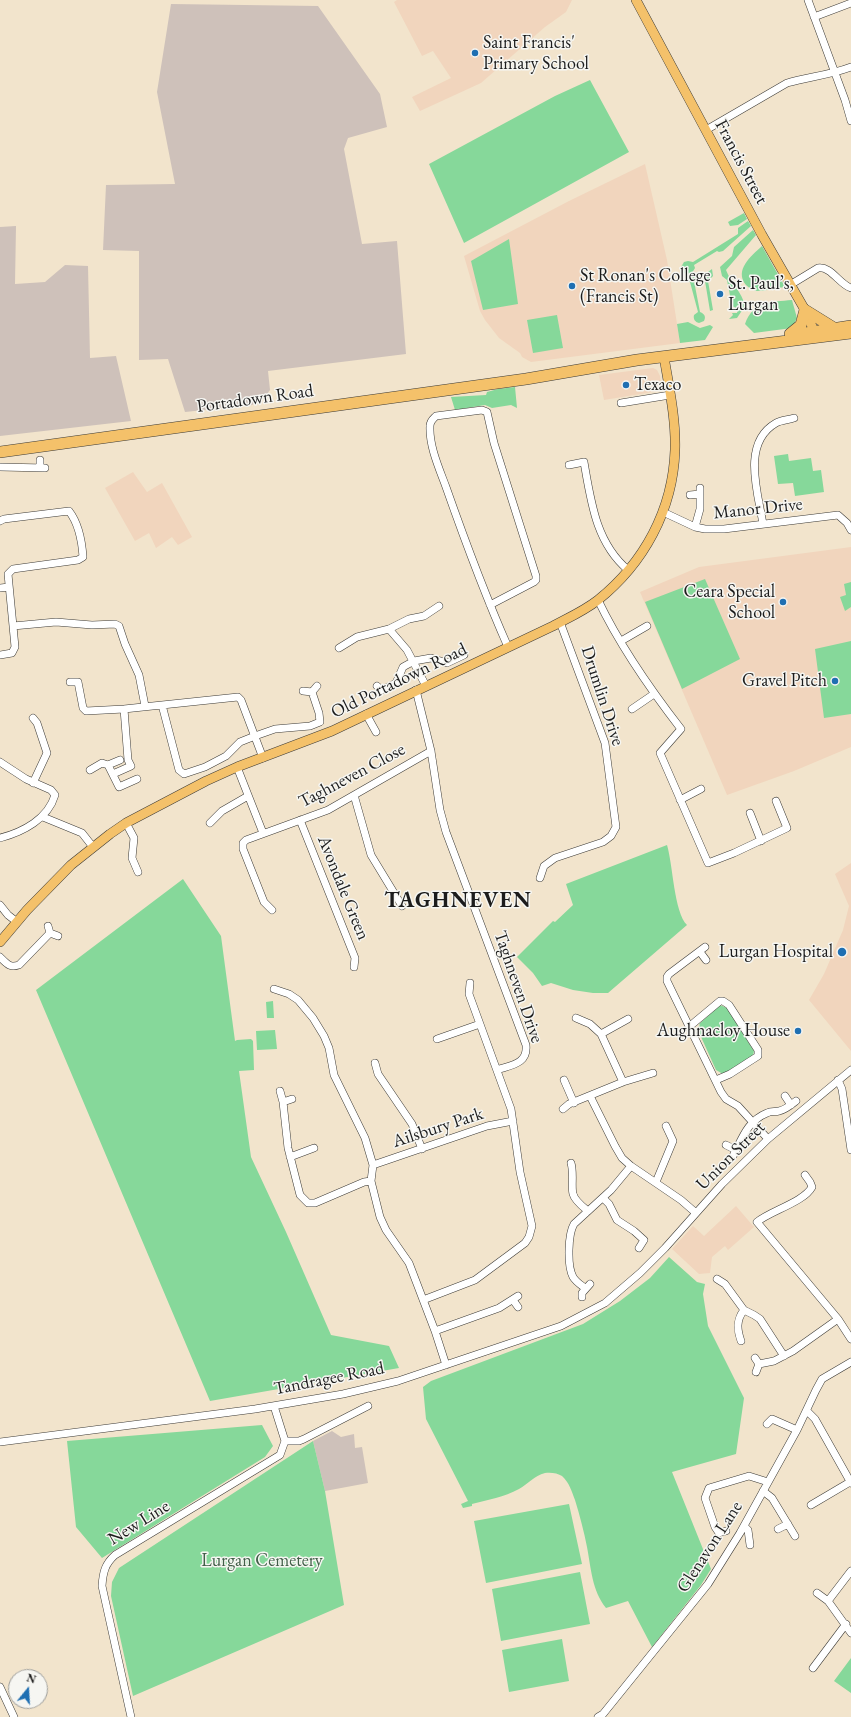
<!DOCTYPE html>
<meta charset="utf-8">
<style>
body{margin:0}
#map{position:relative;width:851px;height:1717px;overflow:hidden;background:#f2e4cc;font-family:"EB Garamond",serif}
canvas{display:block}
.north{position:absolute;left:8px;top:1669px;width:40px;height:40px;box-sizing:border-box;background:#f6f6f2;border:1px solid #9f9f9c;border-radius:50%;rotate:18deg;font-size:11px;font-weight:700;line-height:16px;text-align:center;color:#1c1c1c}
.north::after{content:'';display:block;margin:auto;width:14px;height:18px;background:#1f6fb2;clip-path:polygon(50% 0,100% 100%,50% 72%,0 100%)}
</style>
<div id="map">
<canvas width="851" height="1717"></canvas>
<div class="north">N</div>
</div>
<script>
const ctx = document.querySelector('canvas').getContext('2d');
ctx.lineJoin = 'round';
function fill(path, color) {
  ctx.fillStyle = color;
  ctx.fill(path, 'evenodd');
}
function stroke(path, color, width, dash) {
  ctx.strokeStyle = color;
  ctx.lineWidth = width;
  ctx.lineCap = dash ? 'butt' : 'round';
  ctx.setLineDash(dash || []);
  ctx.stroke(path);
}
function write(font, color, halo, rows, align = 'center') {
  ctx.font = font + ' "EB Garamond",serif';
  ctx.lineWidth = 3;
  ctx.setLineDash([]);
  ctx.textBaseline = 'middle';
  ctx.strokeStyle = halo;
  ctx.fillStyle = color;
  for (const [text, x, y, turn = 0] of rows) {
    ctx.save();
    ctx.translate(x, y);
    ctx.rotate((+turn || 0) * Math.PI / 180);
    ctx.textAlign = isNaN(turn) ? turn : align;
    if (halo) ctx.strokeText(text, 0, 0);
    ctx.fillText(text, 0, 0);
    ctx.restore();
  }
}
const built = new Path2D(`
 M 397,0 L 572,0 L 566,12 L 545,27 L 481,83 L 420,111 L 412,97 L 451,78 L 433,51 L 422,56 L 394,2 Z
 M 645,164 L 667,260 L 680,343 L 531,362 L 522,357 L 520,353 L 499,338 L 485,320 L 480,311 L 464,256 L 569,201 Z
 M 653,368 L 657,370 L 660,376 L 661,387 L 659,391 L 604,400 L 599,375 Z
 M 133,472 L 147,492 L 162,483 L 192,537 L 178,545 L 172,537 L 156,548 L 149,533 L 135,541 L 105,488 Z
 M 851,547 L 851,747 L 794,771 L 727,795 L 640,592 L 699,567 Z
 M 851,863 L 851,1051 L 809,1000 L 824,974 L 843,930 L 849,906 L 835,874 Z
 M 736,1206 L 754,1227 L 728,1250 L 725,1246 L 712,1257 L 710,1273 L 699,1274 L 672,1249 L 693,1226 L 704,1236 Z`);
const industrial = new Path2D(`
 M 171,4 L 318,6 L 380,94 L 387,127 L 348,138 L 344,149 L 362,244 L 397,241 L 406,354 L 268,371 L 270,390 L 264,398 L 252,405 L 185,412 L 168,359 L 139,360 L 139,251 L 103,250 L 106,185 L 175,184 L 157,92 Z
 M 16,226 L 15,284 L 45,282 L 65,265 L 88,266 L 90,358 L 116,356 L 131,421 L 0,436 L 0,227 Z
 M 332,1431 L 341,1437 L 354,1434 L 355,1448 L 362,1447 L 368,1483 L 325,1491 L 313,1441 Z`);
const green = new Path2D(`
 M 590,80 L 629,152 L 464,243 L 429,164 L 555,96 Z
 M 744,213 L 747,219 L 738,225 L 730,226 L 728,222 Z
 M 748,221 L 751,226 L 723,251 L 719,252 L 717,251 L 694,265 L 695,268 L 692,273 L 686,274 L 682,272 L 681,267 L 684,262 L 688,261 L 693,262 L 738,234 L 738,228 Z
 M 753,230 L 756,235 L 726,270 C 731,283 742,292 745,306 L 737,318 L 729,319 L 733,315 L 732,313 L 737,313 L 738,309 L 732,306 L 727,280 L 722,276 L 720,267 L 732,256 L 734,247 Z
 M 509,239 L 518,304 L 483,310 L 471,261 Z
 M 762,246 L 785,287 C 776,288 765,291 757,291 C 752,290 749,288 746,285 C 734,270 751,256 762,246 Z
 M 712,269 L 713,276 L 708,281 L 713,310 L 710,311 L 704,275 Z
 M 697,275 L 699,278 L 694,281 L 700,312 C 705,314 706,317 704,321 L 699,323 C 695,322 693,319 694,315 L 698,312 L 690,282 L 685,282 L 685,278 L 692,278 Z
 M 792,300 L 797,318 L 792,328 L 754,333 L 745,324 C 753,301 771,302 792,300 Z
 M 557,315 L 563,348 L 533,353 L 527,320 Z
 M 688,322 L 700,328 L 710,325 L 713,327 L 705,340 L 680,343 L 677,324 Z
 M 515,387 L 517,408 L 511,405 L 492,408 L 485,405 L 455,410 L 451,397 L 486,395 L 487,392 L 498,389 Z
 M 788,454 L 789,461 L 811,458 L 813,471 L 821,470 L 824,492 L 795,496 L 793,483 L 778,484 L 774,456 Z
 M 705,579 L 740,659 L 682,689 L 645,602 Z
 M 851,582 L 851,607 L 845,611 L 840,597 L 846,595 L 844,584 Z
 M 851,641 L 851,714 L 824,718 L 815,649 Z
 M 667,845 C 673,865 674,912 687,925 L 608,993 L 593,993 L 573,990 L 551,983 L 542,986 L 533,973 L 517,957 L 553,921 L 555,922 L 573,905 L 566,884 Z
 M 183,879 L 221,936 L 235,1041 L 237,1040 L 251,1039 L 253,1041 L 254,1070 L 239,1071 L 251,1157 L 286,1232 L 331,1335 L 389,1346 L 399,1368 L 210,1401 L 36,990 Z
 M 273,1001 L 274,1018 L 267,1018 L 266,1002 Z
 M 720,1005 L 727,1008 L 754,1051 L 753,1056 L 723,1074 L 716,1070 L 697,1028 L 700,1025 L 699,1024 Z
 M 275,1030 L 277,1049 L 257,1050 L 256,1031 Z
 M 669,1257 L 697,1282 L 705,1284 L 703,1294 L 708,1326 L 744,1398 L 736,1454 L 672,1472 L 711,1569 L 701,1585 L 652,1647 L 628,1601 L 606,1608 C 592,1591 591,1568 587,1547 C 584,1532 580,1516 575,1500 C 572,1492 569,1482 562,1476 C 558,1473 550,1472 545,1473 C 534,1476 528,1484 519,1489 C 504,1497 488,1500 472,1504 L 472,1506 L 463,1508 L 461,1504 L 468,1501 L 426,1419 L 423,1387 L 431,1381 L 583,1324 L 620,1301 L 650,1278 Z
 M 262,1425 L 273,1446 L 265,1457 L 102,1558 L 76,1527 L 67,1441 Z
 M 313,1441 L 325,1491 L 344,1605 L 133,1696 L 111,1596 L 112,1582 L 119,1568 Z
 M 569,1504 L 582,1564 L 486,1583 L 474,1521 Z
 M 580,1572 L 590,1624 L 501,1641 L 492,1589 Z
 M 562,1639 L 569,1681 L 509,1692 L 502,1650 Z
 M 851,1658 L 851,1693 L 834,1681 Z`);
const minor = new Path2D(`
 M 808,0 L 845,100 L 851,121
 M 814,17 L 851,3
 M 706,130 L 787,83 C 808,77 830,75 851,67
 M 790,285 L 818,268 C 831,266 839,284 851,288
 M 621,403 L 670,395
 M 40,460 L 40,468
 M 569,465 L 584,462 C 591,502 596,543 628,570
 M 0,467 L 45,468
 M 690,495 L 700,494
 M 663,512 L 695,527 L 705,529 L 724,529 L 838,515 L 847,523 L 851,530
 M 0,521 L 4,519 L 69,511 C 79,524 82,542 83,557 L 78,560 L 13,569 L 8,574 L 13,626
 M 763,524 C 758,493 741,443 776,423 C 781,420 788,420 794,418
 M 695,527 L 700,509 L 700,488
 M 0,588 L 9,587
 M 598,600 C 620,646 650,689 681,729 L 660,753 L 708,863 L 734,853 L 787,828 L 776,801
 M 490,605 L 534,582 L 536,580 L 536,576 L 494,443 L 487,412 L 482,410 L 436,416 C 433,419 430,421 430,426 C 429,446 439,468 446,487 C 465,541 485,595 508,647
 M 389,629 L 407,650 L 426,686
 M 621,641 L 647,626
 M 339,648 L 357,637 L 389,629 L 409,619 L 424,616 L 439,606
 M 0,655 L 12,653 L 15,647 L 13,626 L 56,622 L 92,625 L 115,624 L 119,626 L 125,644 L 139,675 L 145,706
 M 70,682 L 78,682 L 83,708 L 86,711 L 124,709 L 162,705
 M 377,686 L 382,690 L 396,683 L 403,667 L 414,661 L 431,658 L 447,663 L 464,655
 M 416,690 L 431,751 L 440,810 L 446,832 L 526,1045 C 528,1064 511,1065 497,1070
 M 303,691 L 312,692 L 317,686
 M 632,709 L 654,694
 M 366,714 L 376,732
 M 33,718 L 37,723 L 47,753 L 33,783
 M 263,758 L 241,700 L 238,697 L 162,705 L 179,770 L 184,774 L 205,767 L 226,756 L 240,742 L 255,736 L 275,729 L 310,726 L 320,722 L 319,713 L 312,692
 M 0,762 L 26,779 L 51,790 L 55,795 C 48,819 23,832 0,838
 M 108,765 L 119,787 L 137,779
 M 237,767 L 263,833
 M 90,770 L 102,763 L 108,765 L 120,760
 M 113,774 L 131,766 L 128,760 L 124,709
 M 354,795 L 371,855 L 402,906
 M 680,800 L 701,789
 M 750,813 L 761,841
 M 43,817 L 82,833 L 93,847
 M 300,820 L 355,958 L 354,967
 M 126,823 L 134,838 L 132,858 L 138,872
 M 210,823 L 222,811 L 248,796
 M 540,878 L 544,866 L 555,858 L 603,842 L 611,836 L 616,827 L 605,743 L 560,622
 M 0,905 L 8,915 L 17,922
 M 272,910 L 264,902 L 243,849 L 243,843 L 246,840 L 328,810 L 431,751
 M 48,926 L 50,933 L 58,936
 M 705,947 L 669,974 L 667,977 L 667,981 L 721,1092 L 726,1099 L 738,1106 L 768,1139
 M 700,952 L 706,960
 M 0,957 C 7,964 10,968 19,965 L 50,933
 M 274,989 L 289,994 L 298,1000 L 313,1018 L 324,1036 L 329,1048 L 334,1075 L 365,1138 L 373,1165 L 371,1181 L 380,1217 L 386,1230 L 409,1263 L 435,1331 L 446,1365
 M 576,1018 L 590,1024 L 601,1034 L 623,1082
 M 690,1026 L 720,1001 L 723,1001 L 729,1005 L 758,1050 L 758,1056 L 730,1074 L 716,1080
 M 601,1034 L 628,1019
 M 437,1039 L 480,1024
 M 375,1063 L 378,1074 L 412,1124 L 422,1149
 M 564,1080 L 574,1103
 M 838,1080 L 842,1089 L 851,1150
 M 280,1091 L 283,1102 L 288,1148 L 300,1195 L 308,1203 L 315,1203 L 364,1182 L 371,1181
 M 590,1096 L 615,1146 L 622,1158 L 631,1166 L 681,1200 L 696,1213
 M 785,1096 L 791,1105
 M 283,1102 L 292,1099
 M 563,1109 L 569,1104 L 623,1082 L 653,1073
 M 726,1145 L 736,1150
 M 733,1156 C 742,1139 747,1121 767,1113 C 771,1111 775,1112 779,1111 C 785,1110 791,1105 796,1101
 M 290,1157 L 314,1148
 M 571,1163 C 574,1173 571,1186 573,1194 C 575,1201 583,1207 588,1211
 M 373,1165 L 487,1126 L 513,1121
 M 805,1175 L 810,1182 L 812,1187 C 804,1202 770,1211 757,1222 L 838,1319 L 851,1339
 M 656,1182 L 673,1141 L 666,1126
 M 603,1198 L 609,1204 L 617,1220 L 634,1231 L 644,1240 L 639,1248
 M 717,1279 L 725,1284 L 744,1310 L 754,1315 L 760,1319 L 784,1356
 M 585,1288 C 581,1285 576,1282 573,1277 C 567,1266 568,1234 574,1224 L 611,1190 L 631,1166
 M 582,1297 L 582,1293 L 590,1284
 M 423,1300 L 475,1280 L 525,1243 L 529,1237 L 532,1226 L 520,1172 L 511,1109 L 469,994 L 470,983
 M 513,1300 L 518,1307
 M 435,1331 L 499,1308 L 518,1296
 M 741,1341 C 737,1330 736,1320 744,1310
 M 755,1358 L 759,1364 L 756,1372
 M 759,1364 L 774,1361 L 793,1351 L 838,1319
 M 807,1411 L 815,1419 L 851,1483
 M 767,1424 L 772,1419 L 797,1430
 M 285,1441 L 299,1441 L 304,1439 L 368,1406
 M 0,1442 L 255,1409 L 343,1394 L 398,1381 L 561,1326 L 605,1303 L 640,1273 L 665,1248 L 722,1184 L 768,1139 L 851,1070
 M 763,1491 L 772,1498 L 795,1536
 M 811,1505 L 850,1482
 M 744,1526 L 748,1530 L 750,1545
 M 778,1529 L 788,1524
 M 726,1531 L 719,1533 L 715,1527 L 705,1498 L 709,1488 L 749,1476 L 768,1482
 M 851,1571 L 828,1601 L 851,1633
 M 817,1593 L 828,1601
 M 813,1668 L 846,1624
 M 0,1687 L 14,1717
 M 131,1717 L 102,1586 C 103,1572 105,1564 115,1555 L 280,1455 L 285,1441 L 274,1406
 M 598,1717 L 603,1714 L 708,1584 L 740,1533 L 797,1430 L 816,1390 L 822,1379 L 851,1362`);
const major = new Path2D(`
 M 636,0 L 762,235 L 805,310 L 814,331 L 816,337
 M 0,942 L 27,910 L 71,865 L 110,834 L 126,823 L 206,781 L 237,767 L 332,731 L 553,626 C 568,618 584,611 598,600 C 644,563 673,510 675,450 C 676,419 669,387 664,357`);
const highway = new Path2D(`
 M 790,334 L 801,325 L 805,310 L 834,328
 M 793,335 L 851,326
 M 0,452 L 526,379 L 637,360 L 851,333`);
const markers = [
 [475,53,4,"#1f6fb2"],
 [572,286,4,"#1f6fb2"],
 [720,294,4,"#1f6fb2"],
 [626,385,4,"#1f6fb2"],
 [783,602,4,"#1f6fb2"],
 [835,681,4,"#1f6fb2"],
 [842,952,5,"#1f6fb2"],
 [798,1031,4,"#1f6fb2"]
];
const poiNames = [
 ["Saint Francis'",483,43],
 ["Primary School",483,64],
 ["St Ronan's College",580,276],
 ["(Francis St)",580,297],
 ["St. Paul’s,",728,284],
 ["Lurgan",728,305],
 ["Texaco",634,385],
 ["Ceara Special",775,592,"right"],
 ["School",775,613,"right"],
 ["Gravel Pitch",827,681,"right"],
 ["Lurgan Hospital",833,952,"right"],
 ["Aughnacloy House",790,1031,"right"]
];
const streetNames = [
 ["Francis Street",741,162,62],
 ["Portadown Road",255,399,-8],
 ["Manor Drive",758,509,-6],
 ["Old Portadown Road",399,681,-26],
 ["Drumlin Drive",602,696,72],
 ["Taghneven Close",352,776,-28],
 ["Avondale Green",343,888,68],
 ["Taghneven Drive",518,987,71],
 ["Ailsbury Park",438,1128,-18],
 ["Union Street",731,1156,-45],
 ["Tandragee Road",329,1379,-11],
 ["New Line",139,1523,-32],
 ["Glenavon Lane",710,1547,-57]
];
const parkNames = [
 ["Lurgan Cemetery",262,1561]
];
const districtNames = [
 ["TAGHNEVEN",458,901]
];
fill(built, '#f1d5bd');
fill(industrial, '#cec1ba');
fill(green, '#86d89a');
stroke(minor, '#3c3a36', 8);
stroke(major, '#3c3a36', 10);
stroke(highway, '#3c3a36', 12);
stroke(minor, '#fff', 7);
stroke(major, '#f4c16a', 9);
stroke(highway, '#f4c16a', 11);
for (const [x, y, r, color] of markers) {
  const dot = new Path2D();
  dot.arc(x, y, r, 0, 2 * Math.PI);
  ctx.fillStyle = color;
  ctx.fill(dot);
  stroke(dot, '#f6f6f2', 1.5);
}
write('18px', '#1c1c1c', '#f6f6f2', poiNames, 'left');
write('18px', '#1c1c1c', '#f6f6f2', streetNames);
write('18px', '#415e48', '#f6f6f2', parkNames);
ctx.letterSpacing = '1px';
write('bold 22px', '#1c1c1c', '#f6f6f2', districtNames);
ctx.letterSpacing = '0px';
</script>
